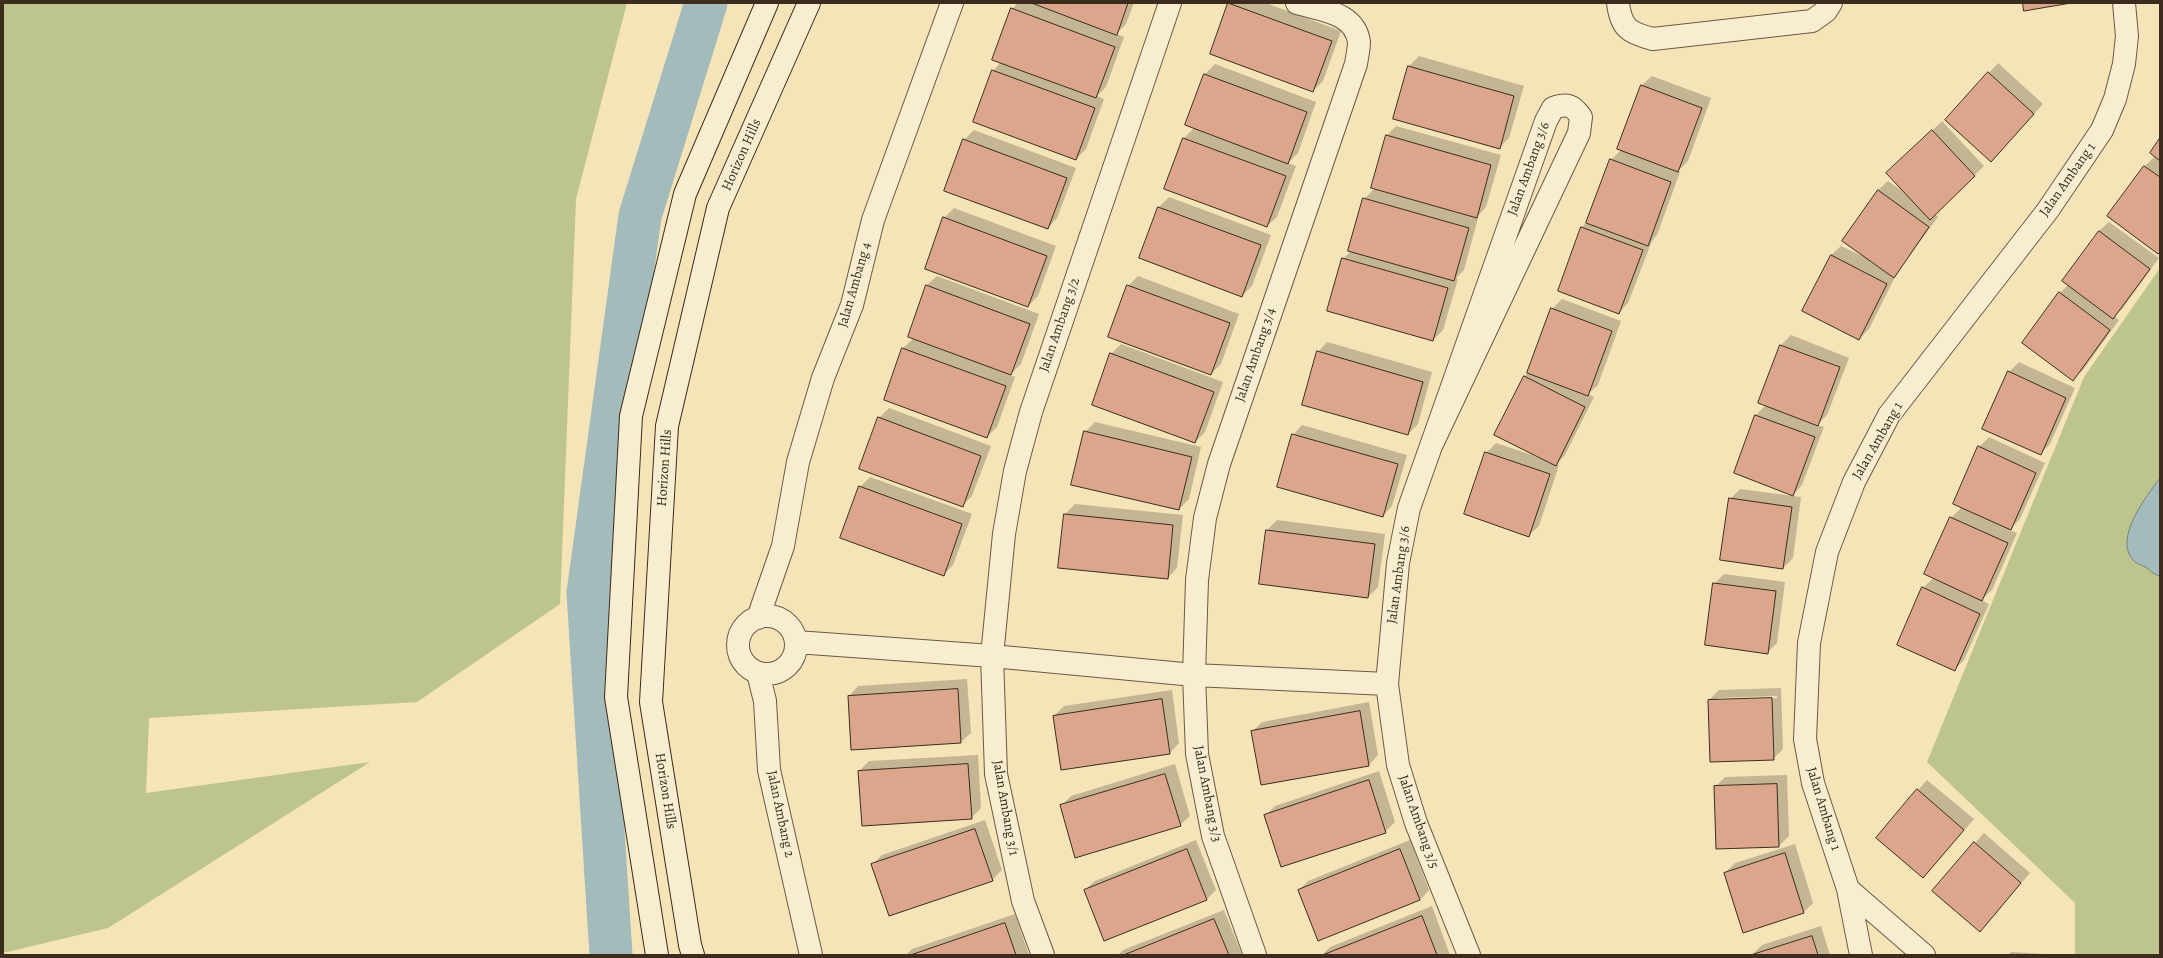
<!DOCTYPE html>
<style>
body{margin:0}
#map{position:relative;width:2163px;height:958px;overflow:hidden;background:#f5e4b8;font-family:Alegreya,serif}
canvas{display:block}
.frame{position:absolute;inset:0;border:4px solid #3b2c1d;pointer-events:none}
</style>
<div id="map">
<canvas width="2163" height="958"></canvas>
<div class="frame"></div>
</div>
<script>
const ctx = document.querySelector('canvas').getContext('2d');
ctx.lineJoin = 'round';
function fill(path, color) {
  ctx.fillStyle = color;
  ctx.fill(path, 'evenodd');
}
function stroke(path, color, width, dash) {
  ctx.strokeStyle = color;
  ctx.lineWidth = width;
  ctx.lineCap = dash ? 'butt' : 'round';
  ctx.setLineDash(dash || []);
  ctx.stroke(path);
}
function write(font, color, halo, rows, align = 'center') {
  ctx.font = font + ' Alegreya,serif';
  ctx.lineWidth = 3;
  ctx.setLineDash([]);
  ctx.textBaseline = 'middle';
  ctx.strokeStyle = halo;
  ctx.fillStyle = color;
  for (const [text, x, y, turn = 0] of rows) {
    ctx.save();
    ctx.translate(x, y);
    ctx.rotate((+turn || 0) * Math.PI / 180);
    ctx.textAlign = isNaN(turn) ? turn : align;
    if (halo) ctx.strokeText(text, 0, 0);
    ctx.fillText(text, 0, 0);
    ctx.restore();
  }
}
const green = new Path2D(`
 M 3,3 L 627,3 L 576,199 L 560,604 L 417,702 L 149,718 L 146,793 L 370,762 L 108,928 L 3,953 Z
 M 2160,268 L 2160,955 L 2075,955 L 2075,903 L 1927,762 L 2084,377 Z`);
const water = new Path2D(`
 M 2160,478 L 2160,576 C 2154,575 2152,572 2147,568 C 2143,565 2138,565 2134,561 C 2112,539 2147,496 2160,478 Z`);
const shadow = new Path2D(`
 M 1018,3 L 1134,3 L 1126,24 L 1116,34 L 1124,37 L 1106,87 L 1097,96 L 1104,99 L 1086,149 L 1076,159 L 993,71 L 1001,62 L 1012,9 Z
 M 1229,3 L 1266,3 L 1341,31 L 1323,81 L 1313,91 L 1211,53 Z
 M 1419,56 L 1524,86 L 1509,138 L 1499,148 L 1395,118 L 1409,66 Z
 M 1998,63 L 2043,104 L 1991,161 L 1989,73 Z
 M 1215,64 L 1316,102 L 1298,153 L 1288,163 L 1296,166 L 1277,217 L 1267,226 L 1165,189 L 1184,138 L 1194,128 L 1186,124 L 1205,74 Z
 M 1652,76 L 1711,98 L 1688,161 L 1678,171 L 1680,172 L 1657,235 L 1652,241 L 1628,303 L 1619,313 L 1559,291 L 1582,227 L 1588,221 L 1611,160 L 1621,150 L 1642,85 Z
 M 1942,121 L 1984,166 L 1935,214 L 1938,217 L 1897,273 L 1869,329 L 1859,339 L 1831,255 L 1841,246 L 1864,257 L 1878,190 L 1888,181 L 1904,192 L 1898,164 Z
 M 1396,126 L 1501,155 L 1486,207 L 1476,218 L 1478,218 L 1464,270 L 1456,278 L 1458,279 L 1443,330 L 1433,340 L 1343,259 L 1351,251 L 1364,199 L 1375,188 L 1387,135 Z
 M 974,130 L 1076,168 L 1057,218 L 1048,228 L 964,140 Z
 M 2160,140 L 2160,251 L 2108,216 L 2145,166 L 2155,156 Z
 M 1169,197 L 1271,235 L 1252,286 L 1242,296 L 1140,257 L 1159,207 Z
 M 954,208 L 1056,246 L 1038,296 L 1028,306 L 944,218 Z
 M 2109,222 L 2159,258 L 2123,308 L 2114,316 L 2119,320 L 2083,370 L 2073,379 L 2060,293 L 2068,285 L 2099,231 Z
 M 937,276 L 1039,314 L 1021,364 L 1010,375 L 1015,377 L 997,427 L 987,437 L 885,399 L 903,348 L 914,338 L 909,336 L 927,285 Z
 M 1138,276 L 1239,314 L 1221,364 L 1211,374 L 1128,286 Z
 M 1562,299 L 1621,321 L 1598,385 L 1588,394 L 1594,397 L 1565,455 L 1557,464 L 1559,465 L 1539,526 L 1529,535 L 1486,453 L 1496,443 L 1538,457 L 1524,377 L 1529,372 L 1552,309 Z
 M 1791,335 L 1849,358 L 1827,415 L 1817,425 L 1824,427 L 1802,485 L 1793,495 L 1735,473 L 1756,415 L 1766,405 L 1759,403 L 1781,345 Z
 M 1327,342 L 1432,372 L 1418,424 L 1408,434 L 1318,352 Z
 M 1121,344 L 1223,382 L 1205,432 L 1195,442 L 1111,354 Z
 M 2019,362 L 2075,388 L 2050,444 L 2040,454 L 2009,372 Z
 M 889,408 L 991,446 L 972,496 L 962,506 L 879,418 Z
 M 1095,422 L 1201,447 L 1189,499 L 1179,509 L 1085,432 Z
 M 1302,425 L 1407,455 L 1392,506 L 1383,516 L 1293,435 Z
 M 1989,437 L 2045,463 L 2020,519 L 2009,530 L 2017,533 L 1992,590 L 1981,600 L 1989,604 L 1964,660 L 1954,670 L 1923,588 L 1934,577 L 1951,518 L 1962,507 L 1979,447 Z
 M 870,477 L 972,514 L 953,565 L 943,575 L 860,487 Z
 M 1740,489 L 1801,497 L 1793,558 L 1783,568 L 1730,499 Z
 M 1075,504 L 1183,515 L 1177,568 L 1168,578 L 1059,567 L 1065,514 Z
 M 1277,520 L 1385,534 L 1378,587 L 1368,597 L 1267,530 Z
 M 1724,574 L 1785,582 L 1777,643 L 1767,653 L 1714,584 Z
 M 967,679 L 971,733 L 961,742 L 852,749 L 849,696 L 858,686 Z
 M 1781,688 L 1783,749 L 1773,759 L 1709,700 L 1719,690 ZM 1777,696 L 1777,698 L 1718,700 L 1718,698 Z
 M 1172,690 L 1179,743 L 1170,753 L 1054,716 L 1064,706 Z
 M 1369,702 L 1378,755 L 1369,765 L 1252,732 L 1262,722 Z
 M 978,755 L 981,808 L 971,818 L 859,771 L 869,761 Z
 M 1175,764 L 1190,816 L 1180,825 L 1061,806 L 1071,796 Z
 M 1379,771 L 1395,822 L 1385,832 L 1265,816 L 1275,806 Z
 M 1787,775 L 1789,836 L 1779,846 L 1717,848 L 1715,787 L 1725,777 Z
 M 1927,780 L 1974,819 L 1923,877 L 1918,790 Z
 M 985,820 L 1002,870 L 992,880 L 872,865 L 882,855 Z
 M 1984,833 L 2030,873 L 1980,930 L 1975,843 Z
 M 1196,840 L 1216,890 L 1206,900 L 1085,890 L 1095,881 Z
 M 1410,840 L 1429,890 L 1420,900 L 1299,890 L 1308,881 Z
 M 1795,844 L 1813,903 L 1804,912 L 1725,873 L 1735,863 Z
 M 1432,906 L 1450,955 L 1322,955 L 1330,947 Z
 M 1224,910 L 1242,955 L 1118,955 L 1123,950 Z
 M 1015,914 L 1029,955 L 906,955 L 912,949 Z
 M 1821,926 L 1830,955 L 1752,955 L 1762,945 Z
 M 2011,952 L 2062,955 L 2008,955 Z`);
const river = new Path2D(`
 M 611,955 L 588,593 L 640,216 L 706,3`);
const building = new Path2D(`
 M 1032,3 L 1128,3 L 1117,35 Z
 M 1228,3 L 1332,41 L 1313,92 L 1210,54 Z
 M 2023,3 L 2071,3 L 2024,11 Z
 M 1011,8 L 1115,47 L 1096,98 L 992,60 Z
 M 1408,66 L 1514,96 L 1500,149 L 1393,119 Z
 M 992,70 L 1095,108 L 1076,160 L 973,122 Z
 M 1988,72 L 2034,114 L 1991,162 L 1945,120 Z
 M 1204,74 L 1307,112 L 1288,164 L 1185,125 Z
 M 1641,85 L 1702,108 L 1678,172 L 1617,149 Z
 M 1932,130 L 1975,176 L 1930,220 L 1886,173 Z
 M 1386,135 L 1491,165 L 1477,218 L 1371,188 Z
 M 1183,138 L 1286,176 L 1267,227 L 1164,189 Z
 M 2160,138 L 2160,161 L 2150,153 Z
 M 963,139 L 1067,178 L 1048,229 L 944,191 Z
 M 1610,159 L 1671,182 L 1648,246 L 1586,223 Z
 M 2144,166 L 2160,177 L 2160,252 L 2158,254 L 2107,216 Z
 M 1878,190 L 1929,227 L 1894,278 L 1842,241 Z
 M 1363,198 L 1469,228 L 1454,281 L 1348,251 Z
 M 1158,207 L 1261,245 L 1242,297 L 1139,258 Z
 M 943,217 L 1047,256 L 1028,307 L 925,269 Z
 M 1581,227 L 1643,250 L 1619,314 L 1558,291 Z
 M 2099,231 L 2150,269 L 2113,319 L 2062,281 Z
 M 1831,255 L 1887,284 L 1859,340 L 1802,311 Z
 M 1342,258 L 1448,288 L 1433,341 L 1327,311 Z
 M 926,285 L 1030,324 L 1011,375 L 908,337 Z
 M 1127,285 L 1230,323 L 1211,375 L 1108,337 Z
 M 2059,292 L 2110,330 L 2073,381 L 2022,343 Z
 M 1551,308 L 1612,331 L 1588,396 L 1527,373 Z
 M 1780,345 L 1840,367 L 1818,426 L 1758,403 Z
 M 902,348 L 1006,386 L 987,438 L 884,400 Z
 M 1317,351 L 1423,382 L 1408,435 L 1302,405 Z
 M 1110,353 L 1214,392 L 1195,443 L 1092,405 Z
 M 2008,371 L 2066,398 L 2041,455 L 1982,429 Z
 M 1524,376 L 1585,407 L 1556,466 L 1494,435 Z
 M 1755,415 L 1815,437 L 1793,496 L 1734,473 Z
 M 878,417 L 981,456 L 963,507 L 859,469 Z
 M 1084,431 L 1192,457 L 1179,510 L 1071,485 Z
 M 1292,434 L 1398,464 L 1383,517 L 1277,487 Z
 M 1978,446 L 2036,473 L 2011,530 L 1953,504 Z
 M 1485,452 L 1550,474 L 1529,537 L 1464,514 Z
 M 859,486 L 962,524 L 944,576 L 840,538 Z
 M 1729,498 L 1792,507 L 1783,569 L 1720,560 Z
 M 1064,514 L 1173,525 L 1168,579 L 1058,568 Z
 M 1950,517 L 2008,543 L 1982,601 L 1924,574 Z
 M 1266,530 L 1375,544 L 1368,598 L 1259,584 Z
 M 1713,583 L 1776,591 L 1768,654 L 1705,645 Z
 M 1922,587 L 1980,614 L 1955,671 L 1897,645 Z
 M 958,689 L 961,743 L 851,750 L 848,696 Z
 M 1772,698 L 1774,760 L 1710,762 L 1708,700 Z
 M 1162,699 L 1170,754 L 1061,770 L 1053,716 Z
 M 1360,711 L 1369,766 L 1261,785 L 1251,731 Z
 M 968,764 L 972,819 L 862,826 L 858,771 Z
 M 1165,774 L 1181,826 L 1075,858 L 1060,805 Z
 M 1369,780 L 1386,833 L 1281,867 L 1264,815 Z
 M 1777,784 L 1779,847 L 1716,849 L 1714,786 Z
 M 1917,789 L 1964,830 L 1923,878 L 1876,838 Z
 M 975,829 L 993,881 L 889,916 L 871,864 Z
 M 1974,842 L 2021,883 L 1980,932 L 1932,891 Z
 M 1187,849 L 1207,900 L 1104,941 L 1084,890 Z
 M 1400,849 L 1420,900 L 1318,941 L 1298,890 Z
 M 1785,853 L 1804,913 L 1743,933 L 1724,873 Z
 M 1422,916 L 1437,955 L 1323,955 Z
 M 1214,919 L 1229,955 L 1124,955 Z
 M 1005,923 L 1016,955 L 911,955 Z
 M 1812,936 L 1818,955 L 1751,955 Z`);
const street = new Path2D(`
 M 1618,3 C 1621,28 1629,33 1653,39 L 1812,21 L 1826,11 L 1831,3
 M 1431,446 L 1546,121 L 1553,108 C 1567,103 1573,105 1581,117 L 1579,133 L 1431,446 L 1409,508 L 1398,563 L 1387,684 L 1398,765 L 1416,823 L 1469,955
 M738 645a29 29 0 1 1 58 0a29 29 0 1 1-58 0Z
 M 758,618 L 783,546 L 798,462 L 823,378 L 852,305 L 873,220 L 952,3
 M 796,642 L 992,656 L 1194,675 L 1387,684
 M 758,673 L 765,701 L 769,770 L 811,955
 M 1848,889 L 1861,955
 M 1043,955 L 1023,901 L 996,774 L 992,656 L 1004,534 L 1015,471 L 1031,412 L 1170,3
 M 1255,955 L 1213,836 L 1197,754 L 1194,675 L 1197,580 L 1205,518 L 1219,464 L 1356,64 C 1357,57 1359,49 1359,42 C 1355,12 1320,10 1297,3
 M 1924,955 L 1848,889 L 1813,783 L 1805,739 L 1809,643 L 1827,552 L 1854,482 L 1889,415 L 2048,210 L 2102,130 L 2115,99 L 2124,64 L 2127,36 L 2124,3`);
const secondary = new Path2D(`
 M 657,955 L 616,697 L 631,416 L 685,194 L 767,3
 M 693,955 L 690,945 L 651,702 L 667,426 L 718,208 L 809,3`);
const streetNames = [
 ["Horizon Hills",742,155,-66],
 ["Jalan Ambang 3/6",1529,169,-70],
 ["Jalan Ambang 1",2068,180,-55],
 ["Jalan Ambang 4",855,285,-74],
 ["Jalan Ambang 3/2",1060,325,-71],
 ["Jalan Ambang 3/4",1256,355,-71],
 ["Jalan Ambang 1",1878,441,-60],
 ["Horizon Hills",665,468,-86],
 ["Jalan Ambang 3/6",1399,575,-82],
 ["Horizon Hills",665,791,81],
 ["Jalan Ambang 3/3",1207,794,79],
 ["Jalan Ambang 3/1",1005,808,80],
 ["Jalan Ambang 1",1823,809,73],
 ["Jalan Ambang 2",780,814,78],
 ["Jalan Ambang 3/5",1418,822,71]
];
fill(green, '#bdc48e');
fill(water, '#a3bbbb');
stroke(water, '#79827c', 1);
fill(shadow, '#0003');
stroke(river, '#a3bbbb', 43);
fill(building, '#dca68d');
stroke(building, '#3b2c1d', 1);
stroke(street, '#6a5a44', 24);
stroke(secondary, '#3b2c1d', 24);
stroke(street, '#f8edd1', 22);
stroke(secondary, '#f8edd1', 22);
write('14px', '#3b2c1d', '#f8edd1', streetNames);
</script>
